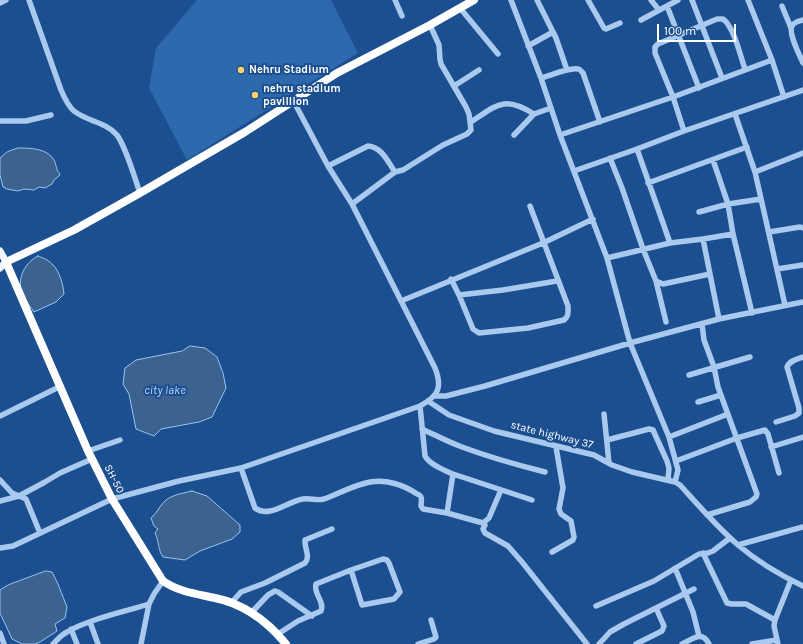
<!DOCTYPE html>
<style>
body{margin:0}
#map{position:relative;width:803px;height:644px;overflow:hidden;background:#1b4f8f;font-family:Karla,sans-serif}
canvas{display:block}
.scale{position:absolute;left:657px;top:24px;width:79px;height:18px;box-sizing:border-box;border:2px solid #fff;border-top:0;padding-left:5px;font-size:12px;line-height:14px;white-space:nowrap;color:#fff;-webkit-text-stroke:3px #1b4f8f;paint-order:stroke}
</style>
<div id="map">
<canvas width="803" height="644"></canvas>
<div class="scale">100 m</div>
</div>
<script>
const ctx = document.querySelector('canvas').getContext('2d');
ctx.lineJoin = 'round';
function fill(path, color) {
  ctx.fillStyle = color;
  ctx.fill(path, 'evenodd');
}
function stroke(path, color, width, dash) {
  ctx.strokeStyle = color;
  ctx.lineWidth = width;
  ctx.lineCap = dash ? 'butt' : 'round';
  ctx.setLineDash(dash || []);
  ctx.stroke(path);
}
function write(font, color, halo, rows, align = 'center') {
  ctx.font = font + ' Karla,sans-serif';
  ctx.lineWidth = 4;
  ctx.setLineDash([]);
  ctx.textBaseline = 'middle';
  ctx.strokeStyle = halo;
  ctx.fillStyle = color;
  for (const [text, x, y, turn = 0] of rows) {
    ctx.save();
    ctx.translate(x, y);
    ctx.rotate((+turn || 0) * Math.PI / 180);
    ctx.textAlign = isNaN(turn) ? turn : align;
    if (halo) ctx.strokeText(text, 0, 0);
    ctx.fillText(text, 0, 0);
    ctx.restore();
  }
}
const green = new Path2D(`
 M 197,0 L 331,0 L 358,53 L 187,160 L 149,88 L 156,48 Z`);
const water = new Path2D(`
 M 18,148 C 29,148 47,148 54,160 C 57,165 55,169 60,174 L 59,176 L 54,180 L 52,184 L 45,188 L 39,187 L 34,190 L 24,189 L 18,191 L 7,189 L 3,187 L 0,175 L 0,158 L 7,152 Z
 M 38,256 C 40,257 44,258 47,260 C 58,266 63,282 64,294 L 56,302 L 34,312 C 31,307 28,304 25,299 C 15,284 22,264 38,256 Z
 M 190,346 L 205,348 L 217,357 L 223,373 L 226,388 L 212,417 L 199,422 L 161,429 L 154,436 L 136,429 L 129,394 L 123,384 L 125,368 L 136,360 L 182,351 Z
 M 192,491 L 207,496 L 240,525 L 240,532 L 232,539 L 200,551 L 185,560 L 163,557 C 158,550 159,541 155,533 L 158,529 L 154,526 L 151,518 C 157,513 159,507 164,502 C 170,495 184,493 192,491 Z
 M 46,571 L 52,572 L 58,584 L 67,607 L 65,618 L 55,624 L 57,631 L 40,642 L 35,644 L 22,644 L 12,639 L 0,613 L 0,590 L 8,585 Z`);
const minor = new Path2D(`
 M 29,0 L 61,90 C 64,97 68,106 74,111 C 86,121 106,122 117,135 C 126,147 135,179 140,193
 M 395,0 L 402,16
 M 511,0 L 541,78 L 560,135 L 607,258 L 630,343 L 669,437 L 678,470 L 675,482
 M 537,0 L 556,38 L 567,70
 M 588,0 L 604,28 L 606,29 L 620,23
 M 651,0 L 659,10
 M 692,0 L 722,78
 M 748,0 L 772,60 L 784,97
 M 0,3 L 6,0
 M 667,6 L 699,88
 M 782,6 L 791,28
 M 460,8 L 498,54
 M 641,20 L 678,0
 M 803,20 C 799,21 794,22 792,26 C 788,33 800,56 803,63
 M 528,46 L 553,32
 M 541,78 C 549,76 570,67 578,69 C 580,69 581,71 583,73 L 600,122
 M 454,86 L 479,70
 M 735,114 L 755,172 L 785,305
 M 0,121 L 26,121 L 51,115
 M 471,122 C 497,105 504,95 534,114 L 551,108
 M 684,131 L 673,97 L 655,53 L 655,47 L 658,44 L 717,19 L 723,19 C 734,27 740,55 745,69
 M 514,135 L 534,114
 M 560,135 L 673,97 L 772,60
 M 637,149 L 670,243
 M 610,158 L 622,188 L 643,249 L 656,281 L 666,322
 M 713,160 L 728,204 L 733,234 L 752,313
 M 328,166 L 368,146 C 382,147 388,162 395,172
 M 574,171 L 637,149 L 684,131 L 803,90
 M 755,172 L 803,153
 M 648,183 L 747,147
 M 352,204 L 395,172 L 403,170 L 443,145 L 467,134 L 471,130 L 469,114 L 466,107 L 441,64 L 440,59 L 439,45 L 430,25
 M 699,212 L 728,204 L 761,199
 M 769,232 L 800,227 L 803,228
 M 703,239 L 719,319
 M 607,258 L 670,243 L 703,239 L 733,234
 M 777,269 L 803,265
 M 451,279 L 459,295 L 473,329 L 479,333 L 528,328 L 564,320 C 569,316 568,313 568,306 L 530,206
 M 656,281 L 663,284 L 710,274
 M 459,295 L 503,290 L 557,281
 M 401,301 L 543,243 L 593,219
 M 702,324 L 704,340 L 714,367 L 718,387 L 757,494 L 756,497 L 750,502 L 707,515
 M 689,375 L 750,357
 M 435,396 L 446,396 L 485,386 L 630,343 L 719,319 L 803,302
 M 428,401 L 449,415 L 494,431 L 594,455 L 612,465 L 632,472 L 675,482 L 680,485 C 699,506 717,527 738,545 C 758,562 780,575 803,586
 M 698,402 L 721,395
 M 420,406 L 425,456 C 430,465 444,470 453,474 L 447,513
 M 604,414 L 609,463
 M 0,416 L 61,386
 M 776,422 L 795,416 L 799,413 L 799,408 L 787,367 C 789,361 797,359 803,357
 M 422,429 C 435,435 448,442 462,447 C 489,457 517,465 545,472
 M 669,437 L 728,414
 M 607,440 L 649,429 L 653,430 L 667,461 L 669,468 L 668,480
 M 771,447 L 803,437
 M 88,451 L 120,440
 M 676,461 L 737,438 L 765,430 L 768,434 L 779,473
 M 241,468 L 255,508 C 269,519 288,501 303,499 C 311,498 317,501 324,499 C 340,493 354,485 370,482 C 386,479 404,485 417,494 C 418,494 421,496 421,497 C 422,500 421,504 421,506 L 423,509 L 447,513 L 483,523 L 485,525 L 483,529 L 485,533 L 508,546 L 522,562 L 587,644
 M 453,474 L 532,500
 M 0,480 L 12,493 L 26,499 L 40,533
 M 0,501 L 19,496 L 45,482 L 60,473 L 92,459
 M 483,523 L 489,518 L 501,490
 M 738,545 L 803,527
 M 0,548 L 13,546 L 112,499 L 179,481 L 241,468 L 420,406 C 438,396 443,388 435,368 L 352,204 L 328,166 L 293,100
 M 552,552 L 573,540 L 574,537 L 571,521 L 561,514 L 559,509 L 563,488 L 556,447
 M 703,553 L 727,603 L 732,604 L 746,604 L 775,620
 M 675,568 L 693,612 L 699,636
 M 232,602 L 241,592 L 265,583 L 305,563 C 311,556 304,548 305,540 L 332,529
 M 596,606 L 654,581 L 699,554 L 708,553 L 713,551 L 730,538
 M 252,612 L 268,595 L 275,591 L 278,592 L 312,616
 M 90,622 L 98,644
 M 71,629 L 77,644
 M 0,633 L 4,644
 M 278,634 L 298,621 L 321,611 C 325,601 313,594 316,584 L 351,570 L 362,605 L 394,599 L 400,592 L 389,563 L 387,560 L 383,559 L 351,570
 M 53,644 C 57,640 61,635 67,632 C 89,619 124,612 149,604
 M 141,644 L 149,604 L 154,594 L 163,581
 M 418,644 L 434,639 L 436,637 L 431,620
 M 599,644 L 610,632 L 624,624 L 694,589
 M 636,644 L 662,631 L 664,626 L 656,608
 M 682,644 C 693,639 702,630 709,644
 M 752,644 L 777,640
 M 778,644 L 774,626 L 775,620 L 791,580`);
const major = new Path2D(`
 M 0,251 L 6,262 L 0,268`);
const highway = new Path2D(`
 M 286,644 C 267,621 245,604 215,598 C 197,594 179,592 163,581 L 112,499 L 88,451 L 6,262 L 74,230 L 140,193 L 245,132 L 337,73 L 430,25 L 474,0`);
const markers = [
 [241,70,4,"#ffd166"],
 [255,95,4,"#ffd166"]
];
const poiNames = [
 ["Nehru Stadium",249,70],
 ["nehru stadium",263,89],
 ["pavillion",263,102]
];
const streetNames = [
 ["state highway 37",552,435,14],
 ["SH-50",114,479,63]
];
const waterNames = [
 ["city lake",165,391]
];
fill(green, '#2e69ad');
fill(water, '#3c6290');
stroke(water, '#9cc4f0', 1);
stroke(minor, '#a9c9ee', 5.5);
stroke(major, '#f0f6ff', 7);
stroke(highway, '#fff', 8);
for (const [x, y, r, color] of markers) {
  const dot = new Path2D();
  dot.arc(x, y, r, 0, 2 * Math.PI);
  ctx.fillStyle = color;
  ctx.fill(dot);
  stroke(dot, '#1b4f8f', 1.5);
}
write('bold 11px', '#fff', '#1b4f8f', poiNames, 'left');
write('11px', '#fff', '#1b4f8f', streetNames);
write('italic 12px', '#b5d3f5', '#1b4f8f', waterNames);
</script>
